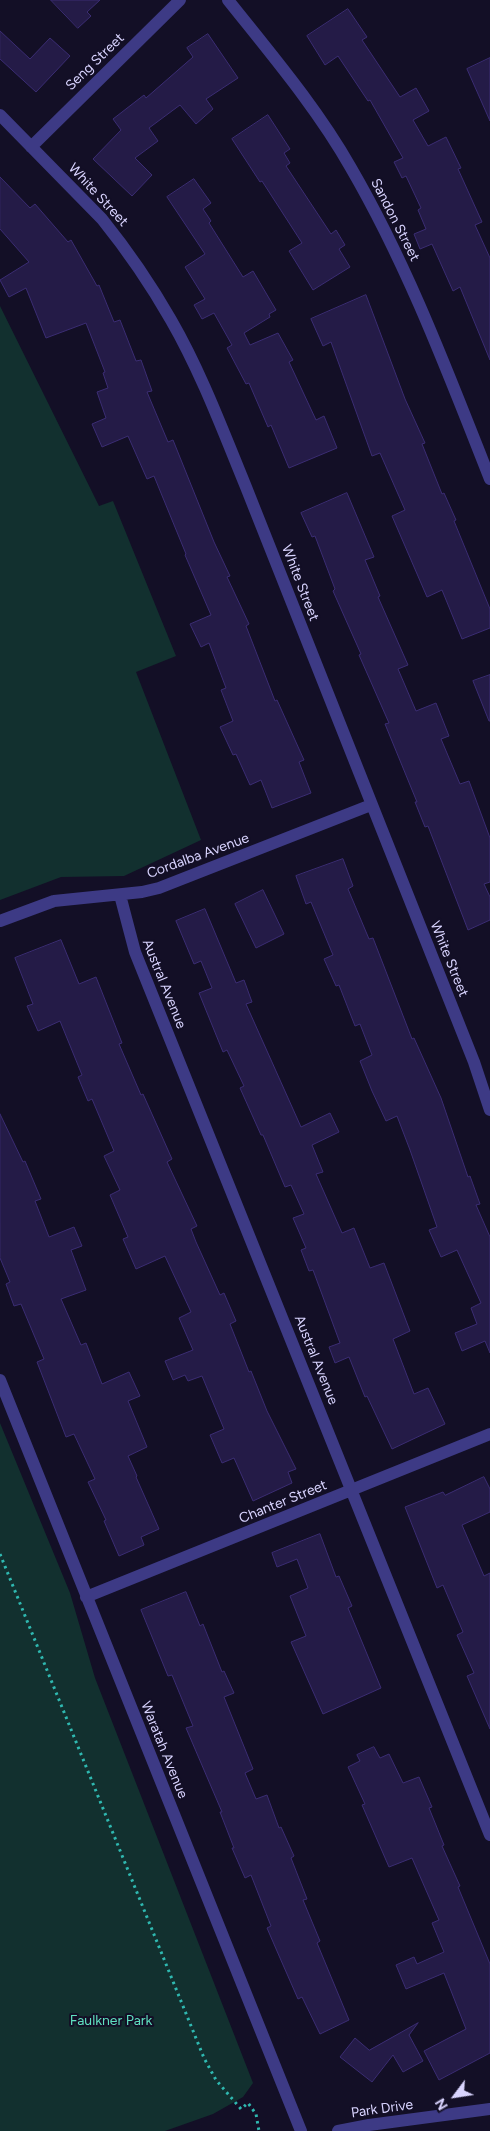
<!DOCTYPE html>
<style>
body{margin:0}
#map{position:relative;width:490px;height:2131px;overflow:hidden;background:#130f26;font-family:Figtree,sans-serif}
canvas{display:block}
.north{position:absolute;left:430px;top:2071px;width:50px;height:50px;-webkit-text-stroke:4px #130f26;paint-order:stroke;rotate:239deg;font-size:14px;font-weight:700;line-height:20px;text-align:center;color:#d9d4ff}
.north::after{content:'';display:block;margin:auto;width:18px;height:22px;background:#d9d4ff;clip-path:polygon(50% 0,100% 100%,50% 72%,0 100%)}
</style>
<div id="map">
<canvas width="490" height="2131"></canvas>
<div class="north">N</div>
</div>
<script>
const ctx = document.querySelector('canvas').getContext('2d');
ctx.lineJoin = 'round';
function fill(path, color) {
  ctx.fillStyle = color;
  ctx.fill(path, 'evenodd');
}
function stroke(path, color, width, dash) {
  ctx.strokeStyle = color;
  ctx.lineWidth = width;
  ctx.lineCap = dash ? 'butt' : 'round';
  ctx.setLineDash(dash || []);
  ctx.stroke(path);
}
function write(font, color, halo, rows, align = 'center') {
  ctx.font = font + ' Figtree,sans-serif';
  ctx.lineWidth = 4;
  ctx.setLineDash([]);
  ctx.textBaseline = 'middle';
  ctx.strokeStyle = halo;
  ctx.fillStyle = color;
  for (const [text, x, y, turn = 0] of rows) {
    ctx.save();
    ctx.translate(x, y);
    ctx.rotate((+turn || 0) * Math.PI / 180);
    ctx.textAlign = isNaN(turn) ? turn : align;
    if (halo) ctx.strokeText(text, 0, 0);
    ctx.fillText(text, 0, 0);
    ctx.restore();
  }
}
const green = new Path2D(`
 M 0,306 L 99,506 L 113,501 L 176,656 L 136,672 L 201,840 L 124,876 L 61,877 L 0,900 Z
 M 0,1423 L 70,1593 L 95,1678 L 253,2083 L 243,2097 L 213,2114 L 165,2131 L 0,2131 Z`);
const building = new Path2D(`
 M 51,0 L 100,0 L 87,12 L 91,16 L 78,28 Z
 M 348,9 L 367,37 L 362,40 L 400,97 L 416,88 L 429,111 L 413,120 L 428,146 L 446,137 L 461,168 L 458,169 L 482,222 L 475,225 L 490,258 L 490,360 L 460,287 L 453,291 L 432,244 L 420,249 L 414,234 L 426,229 L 418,210 L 421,208 L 406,176 L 402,178 L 394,162 L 403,158 L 370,100 L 368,101 L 338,56 L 325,65 L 307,36 Z
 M 0,31 L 30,59 L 50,38 L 70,56 L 36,92 L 0,59 Z
 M 208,34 L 238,78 L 206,99 L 213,109 L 196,124 L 180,105 L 149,128 L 158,141 L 135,158 L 152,175 L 132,196 L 93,159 L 121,130 L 113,119 L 144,95 L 146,98 L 193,57 L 187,48 Z
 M 490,58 L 490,121 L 467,69 Z
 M 268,115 L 290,149 L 284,153 L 290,163 L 286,166 L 331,234 L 336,230 L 345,245 L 339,249 L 350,267 L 313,290 L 289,251 L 302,243 L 262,181 L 260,182 L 232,139 Z
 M 0,177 L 30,208 L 35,204 L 68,242 L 71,240 L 97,286 L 99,285 L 114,322 L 120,320 L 136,361 L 141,360 L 152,391 L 147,392 L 168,442 L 173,440 L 214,542 L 230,576 L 227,577 L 249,624 L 246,626 L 275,701 L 277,700 L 304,760 L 299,762 L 311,793 L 272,808 L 261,780 L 250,785 L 236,754 L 233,755 L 220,727 L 233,721 L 221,690 L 226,688 L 209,643 L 201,647 L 190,624 L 211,615 L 185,555 L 186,554 L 154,476 L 147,479 L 128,436 L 102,447 L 92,424 L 106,418 L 97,392 L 108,388 L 103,373 L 105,372 L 86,323 L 46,338 L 26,288 L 9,297 L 0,280 L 29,262 L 0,229 Z
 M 194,179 L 211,203 L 203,209 L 211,221 L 209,223 L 243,277 L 253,271 L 276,310 L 269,314 L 270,317 L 244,333 L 250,345 L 278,333 L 293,360 L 289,362 L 316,420 L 324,416 L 337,448 L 289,468 L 271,425 L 268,427 L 249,383 L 246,384 L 227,348 L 232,345 L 214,313 L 202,319 L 194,305 L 205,299 L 185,267 L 205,254 L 167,197 Z
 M 366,295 L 405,399 L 425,443 L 422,444 L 442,494 L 444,493 L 456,520 L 454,521 L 490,609 L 490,628 L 462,639 L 442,590 L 427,597 L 392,516 L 405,510 L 380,453 L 372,456 L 331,342 L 323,346 L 311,319 Z
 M 347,493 L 374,557 L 365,560 L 380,596 L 378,597 L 408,665 L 398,669 L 416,711 L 436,703 L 449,736 L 441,739 L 460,784 L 469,781 L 490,838 L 490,882 L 484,884 L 490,897 L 490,920 L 468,930 L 428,826 L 425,827 L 415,802 L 417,802 L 385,724 L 389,723 L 359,655 L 361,654 L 333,591 L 335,589 L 315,536 L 312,537 L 301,513 Z
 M 490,675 L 490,721 L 489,721 L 473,681 Z
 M 343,859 L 353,886 L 348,889 L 369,939 L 373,938 L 412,1039 L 414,1038 L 441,1098 L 468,1177 L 470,1176 L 480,1204 L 476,1205 L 490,1237 L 490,1353 L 485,1341 L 462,1351 L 455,1333 L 477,1324 L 471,1308 L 481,1303 L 457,1250 L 441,1257 L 429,1230 L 437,1227 L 410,1150 L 397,1116 L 386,1121 L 372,1091 L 360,1061 L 372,1055 L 360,1024 L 355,1026 L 339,985 L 336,986 L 324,959 L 333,955 L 311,902 L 306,904 L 296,876 Z
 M 263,890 L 284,934 L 256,948 L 235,904 Z
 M 205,909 L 236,983 L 244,980 L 252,1002 L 246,1004 L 301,1127 L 330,1113 L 339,1132 L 312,1145 L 323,1172 L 316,1174 L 342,1233 L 354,1228 L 370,1268 L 384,1263 L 410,1331 L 393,1339 L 414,1394 L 428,1388 L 445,1424 L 392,1449 L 367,1396 L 365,1397 L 349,1357 L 335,1363 L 329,1347 L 340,1343 L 313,1270 L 309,1271 L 301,1250 L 306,1248 L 293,1218 L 304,1214 L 291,1185 L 285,1187 L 263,1135 L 261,1135 L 240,1088 L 244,1086 L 227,1050 L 223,1052 L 199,993 L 212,988 L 201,961 L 194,964 L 176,921 Z
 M 61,940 L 79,984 L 96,977 L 122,1043 L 119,1044 L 141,1095 L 143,1094 L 172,1159 L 167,1162 L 197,1226 L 191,1229 L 196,1242 L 220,1295 L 224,1293 L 236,1321 L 230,1324 L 249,1372 L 251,1371 L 267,1411 L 296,1469 L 288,1472 L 292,1483 L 253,1501 L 234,1458 L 222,1463 L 210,1435 L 224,1429 L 202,1376 L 188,1381 L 185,1375 L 173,1380 L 165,1361 L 193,1350 L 179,1318 L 191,1312 L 165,1256 L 136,1269 L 123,1239 L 128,1237 L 110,1195 L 120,1190 L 104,1156 L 114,1151 L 92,1099 L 88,1101 L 78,1077 L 82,1075 L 60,1021 L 38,1031 L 27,1006 L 33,1004 L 15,958 Z
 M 0,1114 L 23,1162 L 25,1161 L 41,1199 L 35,1201 L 49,1237 L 74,1227 L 82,1246 L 71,1250 L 86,1290 L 61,1299 L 81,1345 L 86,1343 L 102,1384 L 129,1372 L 140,1396 L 128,1401 L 147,1447 L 128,1456 L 137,1476 L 136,1477 L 159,1529 L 141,1537 L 144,1545 L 119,1556 L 104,1521 L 106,1520 L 88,1482 L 95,1479 L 74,1434 L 66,1437 L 37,1362 L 44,1359 L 21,1304 L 14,1306 L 6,1284 L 10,1282 L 0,1258 Z
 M 484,1477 L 490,1489 L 490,1512 L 462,1525 L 484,1576 L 490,1573 L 490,1729 L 467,1676 L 474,1673 L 457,1635 L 463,1632 L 443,1585 L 437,1588 L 405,1507 L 443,1492 L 445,1495 Z
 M 320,1534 L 336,1577 L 339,1576 L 352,1606 L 348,1608 L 381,1688 L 323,1714 L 291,1642 L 306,1636 L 290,1596 L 308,1588 L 297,1559 L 277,1567 L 272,1553 Z
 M 186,1592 L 200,1626 L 203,1624 L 222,1672 L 224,1671 L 234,1693 L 224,1697 L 253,1769 L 245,1773 L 256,1799 L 267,1795 L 279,1828 L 281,1827 L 294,1856 L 291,1858 L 307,1899 L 303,1900 L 320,1941 L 317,1943 L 349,2020 L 320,2034 L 302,1997 L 298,1999 L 280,1958 L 267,1928 L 271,1926 L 251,1875 L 245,1878 L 232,1848 L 234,1848 L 220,1812 L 222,1812 L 186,1728 L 193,1726 L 172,1675 L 168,1676 L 141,1610 Z
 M 374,1747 L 380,1758 L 389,1754 L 403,1783 L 419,1777 L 432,1807 L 429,1808 L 444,1845 L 442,1846 L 460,1886 L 458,1887 L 490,1964 L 490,2053 L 439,2080 L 424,2051 L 466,2029 L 444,1973 L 406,1989 L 396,1965 L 414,1957 L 417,1964 L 444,1952 L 432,1923 L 439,1920 L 412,1858 L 389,1867 L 362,1805 L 365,1804 L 348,1767 L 360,1761 L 357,1755 Z
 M 418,2023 L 409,2035 L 423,2061 L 403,2072 L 393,2055 L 372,2082 L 340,2057 L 355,2038 L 369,2050 Z`);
const path = new Path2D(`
 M 0,1554 L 204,2058 L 216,2080 L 241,2109 L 248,2103 L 256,2114 L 259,2131`);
const minor = new Path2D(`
 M 228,0 C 271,54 317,108 351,168 C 408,266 448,373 490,479
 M 0,115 L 102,219 C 127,250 151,285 171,320 C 201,372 223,431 246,487 L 474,1062 L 490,1110
 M 31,147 L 180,0
 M 120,895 L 135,952 L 490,1835
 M 0,921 L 54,901 L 142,892 L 159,888 L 371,805
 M 0,1380 L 301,2131
 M 86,1597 L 490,1434
 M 338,2131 L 369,2125 L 490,2109`);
const streetNames = [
 ["Seng Street",95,62,-44],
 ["White Street",98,195,47],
 ["Sandon Street",395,220,63],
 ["White Street",300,583,69],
 ["Cordalba Avenue",198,856,-20],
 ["White Street",449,959,68],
 ["Austral Avenue",164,984,68],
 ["Austral Avenue",316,1360,68],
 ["Chanter Street",283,1502,-22],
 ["Waratah Avenue",164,1750,68],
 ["Park Drive",382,2109,-8]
];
const parkNames = [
 ["Faulkner Park",111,2021]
];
fill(green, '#12302f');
fill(building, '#241b47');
stroke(building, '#3b2d73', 1);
stroke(path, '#2fb8b0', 3, [2.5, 4]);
stroke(minor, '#3d3a85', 12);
write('14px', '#d9d4ff', '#130f26', streetNames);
write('14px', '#5fe0c0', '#130f26', parkNames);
</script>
